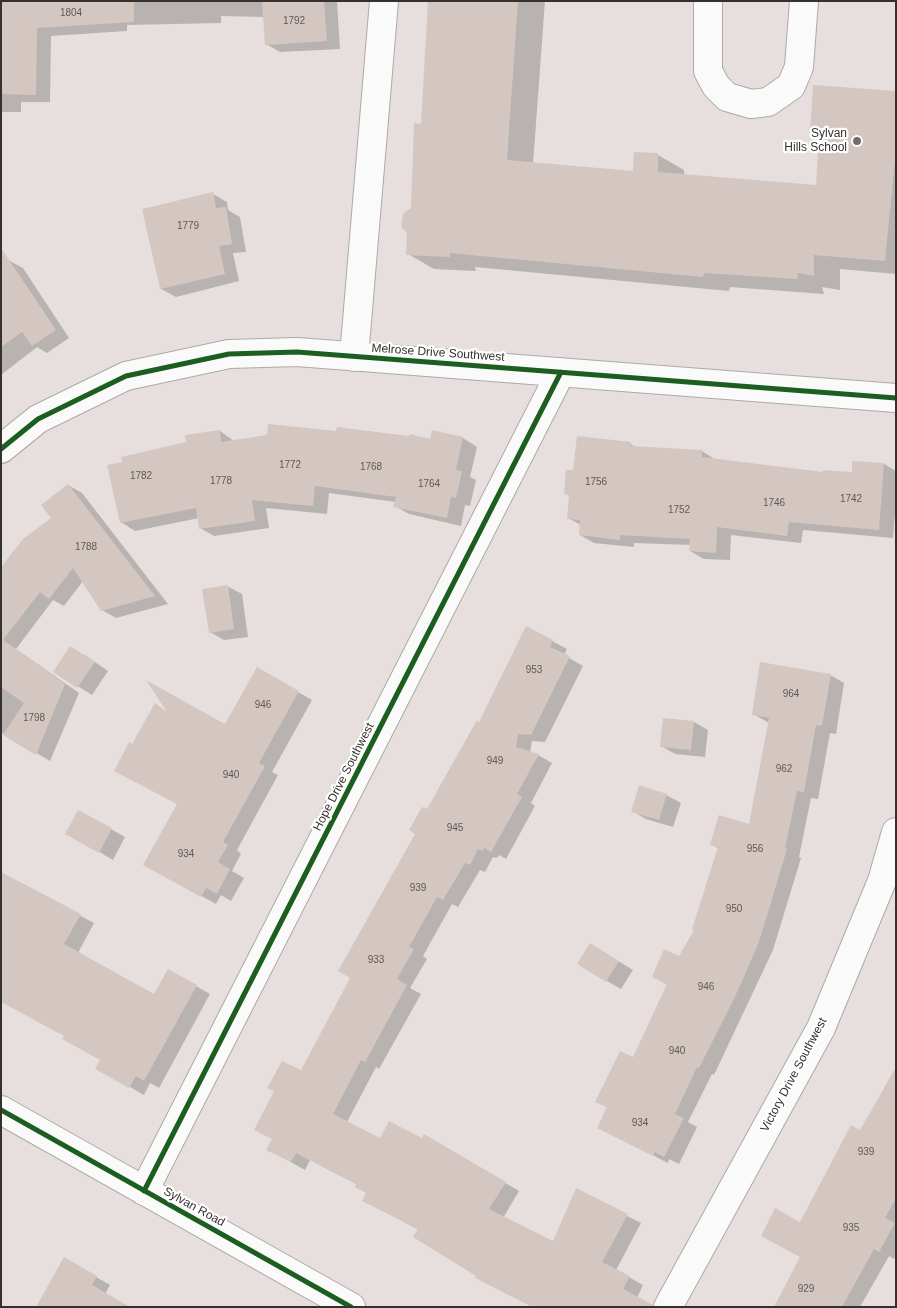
<!DOCTYPE html>
<style>
body{margin:0}
#map{position:relative;width:897px;height:1308px;overflow:hidden;background:#e6dfdd;font-family:Arial,sans-serif}
canvas{display:block}
.frame{position:absolute;inset:0;border:2px solid #35312f;pointer-events:none}
</style>
<div id="map">
<canvas width="897" height="1308"></canvas>
<div class="frame"></div>
</div>
<script>
const ctx = document.querySelector('canvas').getContext('2d');
ctx.lineJoin = 'round';
function fill(path, color) {
  ctx.fillStyle = color;
  ctx.fill(path, 'evenodd');
}
function stroke(path, color, width, dash) {
  ctx.strokeStyle = color;
  ctx.lineWidth = width;
  ctx.lineCap = dash ? 'butt' : 'round';
  ctx.setLineDash(dash || []);
  ctx.stroke(path);
}
function write(font, color, halo, rows, align = 'center') {
  ctx.font = font + ' Arial,sans-serif';
  ctx.lineWidth = 4.5;
  ctx.setLineDash([]);
  ctx.textBaseline = 'middle';
  ctx.strokeStyle = halo;
  ctx.fillStyle = color;
  for (const [text, x, y, turn = 0] of rows) {
    ctx.save();
    ctx.translate(x, y);
    ctx.rotate((+turn || 0) * Math.PI / 180);
    ctx.textAlign = isNaN(turn) ? turn : align;
    if (halo) ctx.strokeText(text, 0, 0);
    ctx.fillText(text, 0, 0);
    ctx.restore();
  }
}
const shadow = new Path2D(`
 M 1,1 L 337,1 L 340,49 L 280,52 L 266,44 L 264,17 L 221,16 L 221,23 L 127,25 L 127,31 L 51,36 L 50,102 L 21,102 L 21,112 L 1,112 Z
 M 430,1 L 545,1 L 533,164 L 635,172 L 658,155 L 684,170 L 684,175 L 817,186 L 820,137 L 812,132 L 896,92 L 896,274 L 840,269 L 840,290 L 822,287 L 824,294 L 730,287 L 729,291 L 475,267 L 476,271 L 434,269 L 408,254 L 423,126 Z
 M 213,194 L 227,202 L 228,210 L 240,217 L 246,252 L 233,253 L 239,281 L 176,297 L 161,289 Z
 M 8,260 L 23,268 L 69,338 L 47,353 L 37,347 L 1,375 L 1,265 Z
 M 220,431 L 234,441 L 431,440 L 433,432 L 463,438 L 477,447 L 470,477 L 476,480 L 470,506 L 465,505 L 461,526 L 409,514 L 395,506 L 396,502 L 329,493 L 327,514 L 266,508 L 269,528 L 214,536 L 200,528 L 199,518 L 135,531 L 121,522 L 188,443 Z
 M 630,444 L 638,448 L 702,451 L 716,460 L 824,474 L 853,473 L 884,464 L 896,471 L 896,500 L 893,538 L 803,530 L 801,543 L 731,535 L 730,560 L 704,559 L 690,551 L 691,545 L 634,543 L 634,547 L 594,543 L 580,535 L 581,525 L 568,518 L 571,497 L 565,493 L 574,472 Z
 M 68,485 L 82,493 L 168,604 L 116,618 L 102,610 L 83,581 L 64,606 L 53,600 L 16,649 L 79,693 L 50,761 L 1,732 L 1,569 L 53,518 Z
 M 227,586 L 242,594 L 248,637 L 224,640 L 210,632 Z
 M 526,627 L 567,649 L 564,655 L 583,666 L 545,742 L 532,741 L 530,753 L 538,755 L 552,763 L 531,803 L 535,806 L 506,859 L 499,855 L 497,858 L 493,857 L 485,872 L 480,870 L 458,907 L 452,904 L 423,956 L 427,959 L 410,988 L 421,994 L 379,1069 L 376,1067 L 347,1122 L 381,1140 L 422,1139 L 438,1143 L 519,1191 L 503,1218 L 554,1243 L 576,1190 L 641,1223 L 616,1270 L 643,1285 L 637,1298 L 478,1275 L 419,1230 L 378,1208 L 367,1193 L 358,1185 L 310,1160 L 305,1170 L 282,1157 L 301,1072 L 352,977 L 428,811 L 480,723 Z
 M 85,655 L 108,671 L 92,695 L 54,671 Z
 M 257,669 L 312,700 L 272,772 L 278,775 L 237,850 L 241,854 L 232,871 L 244,878 L 231,901 L 221,895 L 216,904 L 144,864 L 178,804 L 115,771 L 133,746 L 155,705 L 170,714 L 226,725 Z
 M 830,675 L 844,683 L 836,734 L 830,733 L 818,799 L 811,798 L 799,857 L 801,858 L 773,950 L 714,1075 L 712,1074 L 688,1122 L 697,1127 L 679,1164 L 669,1159 L 668,1163 L 613,1135 L 608,1108 L 596,1101 L 634,1059 L 668,985 L 653,977 L 679,958 L 696,930 L 719,849 L 712,844 L 750,826 L 769,723 L 753,714 Z
 M 694,722 L 708,730 L 705,757 L 675,754 L 661,746 Z
 M 666,795 L 681,803 L 673,827 L 646,819 L 632,811 Z
 M 79,811 L 125,837 L 113,860 L 67,833 Z
 M 1,874 L 94,923 L 78,953 L 155,995 L 196,986 L 210,994 L 159,1088 L 150,1083 L 144,1095 L 97,1068 L 101,1060 L 65,1036 Z
 M 605,953 L 633,970 L 621,989 L 607,981 Z
 M 896,1070 L 896,1255 L 894,1259 L 889,1256 L 860,1307 L 775,1307 L 801,1257 L 800,1224 L 860,1132 Z
 M 64,1259 L 110,1285 L 105,1294 L 38,1307 Z`);
const building = new Path2D(`
 M 1,1 L 134,1 L 134,22 L 37,28 L 36,95 L 1,94 Z
 M 262,1 L 324,1 L 327,41 L 265,45 Z
 M 428,1 L 518,1 L 507,160 L 633,171 L 634,152 L 658,153 L 658,172 L 816,185 L 819,134 L 810,133 L 813,85 L 896,91 L 896,150 L 885,261 L 814,255 L 814,276 L 797,273 L 798,279 L 704,273 L 703,277 L 450,253 L 450,257 L 406,255 L 407,233 L 401,227 L 403,214 L 411,208 L 414,123 L 421,124 Z
 M 213,192 L 216,208 L 226,207 L 232,244 L 219,246 L 225,274 L 160,289 L 142,209 Z
 M 1,248 L 56,330 L 32,346 L 22,332 L 1,347 Z
 M 268,424 L 336,431 L 337,427 L 409,436 L 410,434 L 430,439 L 432,430 L 463,437 L 456,470 L 462,471 L 456,498 L 451,497 L 447,518 L 393,507 L 396,497 L 315,486 L 313,506 L 252,500 L 255,521 L 199,529 L 196,508 L 120,523 L 107,465 L 122,462 L 121,457 L 186,442 L 185,435 L 220,430 L 221,442 L 267,435 Z
 M 577,436 L 631,442 L 630,446 L 702,450 L 702,457 L 823,472 L 823,470 L 852,472 L 852,461 L 884,463 L 879,530 L 789,522 L 787,536 L 717,527 L 716,553 L 689,551 L 690,539 L 620,535 L 620,540 L 579,535 L 580,520 L 567,519 L 569,495 L 564,494 L 566,470 L 573,470 Z
 M 68,484 L 155,596 L 101,611 L 73,568 L 49,599 L 40,592 L 3,640 L 65,684 L 36,755 L 3,735 L 24,703 L 1,687 L 1,567 L 23,539 L 51,518 L 41,505 Z
 M 228,585 L 234,629 L 209,633 L 202,589 Z
 M 526,626 L 553,640 L 550,647 L 570,656 L 531,735 L 518,734 L 516,747 L 539,754 L 517,794 L 522,797 L 491,852 L 484,848 L 483,851 L 478,849 L 470,865 L 465,863 L 443,900 L 437,897 L 409,947 L 414,949 L 397,979 L 407,985 L 365,1062 L 361,1060 L 333,1114 L 380,1138 L 389,1121 L 422,1138 L 424,1134 L 506,1182 L 489,1209 L 553,1241 L 576,1188 L 628,1214 L 602,1262 L 630,1276 L 623,1289 L 653,1305 L 652,1307 L 532,1307 L 475,1278 L 476,1276 L 413,1237 L 418,1229 L 362,1201 L 366,1193 L 355,1187 L 356,1184 L 296,1153 L 291,1162 L 266,1150 L 272,1139 L 254,1130 L 274,1091 L 267,1088 L 282,1061 L 301,1070 L 350,978 L 338,971 L 415,834 L 409,830 L 422,807 L 427,809 L 477,720 L 479,722 Z
 M 70,646 L 95,662 L 77,688 L 53,672 Z
 M 760,662 L 831,674 L 822,726 L 816,725 L 804,792 L 797,791 L 785,848 L 787,849 L 759,942 L 734,999 L 699,1068 L 697,1067 L 675,1114 L 684,1118 L 664,1157 L 655,1152 L 653,1156 L 597,1128 L 607,1107 L 595,1102 L 620,1051 L 633,1057 L 667,984 L 652,977 L 664,949 L 679,956 L 694,930 L 692,929 L 718,847 L 710,845 L 719,815 L 749,824 L 769,718 L 752,715 Z
 M 257,667 L 299,691 L 259,763 L 265,766 L 223,842 L 228,845 L 218,862 L 230,869 L 217,894 L 206,888 L 201,897 L 143,865 L 177,804 L 114,771 L 129,742 L 132,744 L 155,703 L 167,712 L 146,680 L 225,724 Z
 M 663,718 L 694,721 L 691,750 L 660,747 Z
 M 639,785 L 667,794 L 659,820 L 631,812 Z
 M 78,810 L 112,828 L 99,853 L 65,834 Z
 M 1,872 L 81,914 L 64,944 L 154,994 L 168,969 L 197,985 L 144,1081 L 136,1076 L 129,1088 L 95,1069 L 100,1060 L 62,1039 L 64,1036 L 1,1002 Z
 M 590,943 L 619,961 L 606,982 L 577,964 Z
 M 896,1067 L 896,1198 L 885,1218 L 895,1223 L 879,1252 L 874,1249 L 842,1307 L 774,1307 L 800,1257 L 761,1236 L 775,1208 L 800,1222 L 851,1125 L 860,1130 Z
 M 64,1257 L 97,1276 L 92,1285 L 130,1307 L 36,1307 Z`);
const minor = new Path2D(`
 M 708,1 L 708,71 L 716,86 L 727,97 L 751,104 L 768,102 L 791,86 L 799,67 L 804,1
 M 354,357 L 384,1
 M 1,449 L 38,419 L 126,376 L 229,354 L 297,352 L 896,398
 M 144,1191 L 561,372
 M 668,1307 L 821,1028 L 882,881 L 896,832`);
const major = new Path2D(`
 M 1,1110 L 351,1307`);
const cycleway = new Path2D(`
 M 1,449 L 38,419 L 126,376 L 229,354 L 297,352 L 896,398
 M 1,1110 L 351,1307
 M 144,1191 L 561,372`);
const markers = [
 [857,141,5,"#736e6c"]
];
const numberNames = [
 ["1804",71,13],
 ["1792",294,21],
 ["1779",188,226],
 ["1772",290,465],
 ["1768",371,467],
 ["1782",141,476],
 ["1778",221,481],
 ["1756",596,482],
 ["1764",429,484],
 ["1742",851,499],
 ["1746",774,503],
 ["1752",679,510],
 ["1788",86,547],
 ["953",534,670],
 ["964",791,694],
 ["946",263,705],
 ["1798",34,718],
 ["949",495,761],
 ["962",784,769],
 ["940",231,775],
 ["945",455,828],
 ["956",755,849],
 ["934",186,854],
 ["939",418,888],
 ["950",734,909],
 ["933",376,960],
 ["946",706,987],
 ["940",677,1051],
 ["934",640,1123],
 ["939",866,1152],
 ["935",851,1228],
 ["929",806,1289]
];
const poiNames = [
 ["Sylvan",847,134],
 ["Hills School",847,148]
];
const streetNames = [
 ["Melrose Drive Southwest",438,353,4],
 ["Hope Drive Southwest",344,777,-63],
 ["Victory Drive Southwest",794,1075,-62],
 ["Sylvan Road",194,1207,29]
];
fill(shadow, '#0003');
fill(building, '#d4c7c2');
stroke(minor, '#aea9a7', 30);
stroke(major, '#aea9a7', 30);
stroke(minor, '#fbfafa', 28);
stroke(major, '#fbfafa', 28);
stroke(cycleway, '#1b5e20', 5);
for (const [x, y, r, color] of markers) {
  const dot = new Path2D();
  dot.arc(x, y, r, 0, 2 * Math.PI);
  ctx.fillStyle = color;
  ctx.fill(dot);
  stroke(dot, '#fff', 2);
}
write('10px', '#5f5956', null, numberNames);
write('12px', '#35312f', '#fff', poiNames, 'right');
write('12px', '#35312f', '#fff', streetNames);
</script>
